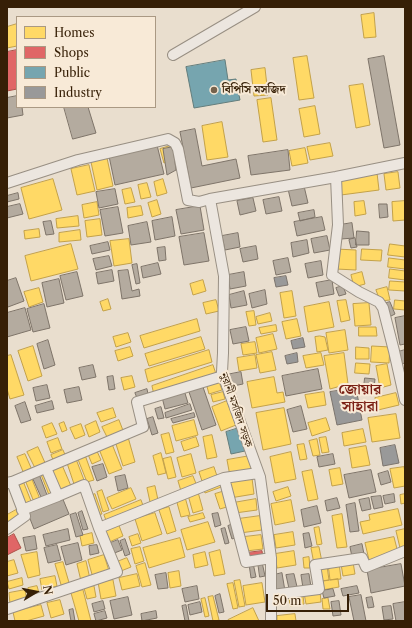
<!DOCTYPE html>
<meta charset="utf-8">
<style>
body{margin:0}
#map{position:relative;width:412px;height:628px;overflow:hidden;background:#e9dece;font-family:"Libre Caslon Text",serif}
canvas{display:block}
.frame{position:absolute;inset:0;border:8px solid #361f06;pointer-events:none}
.legend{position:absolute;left:16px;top:16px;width:140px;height:92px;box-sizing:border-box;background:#f8ead7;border:1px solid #aa9983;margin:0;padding:5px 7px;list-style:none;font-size:12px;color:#361f06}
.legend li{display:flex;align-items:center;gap:8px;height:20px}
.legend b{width:20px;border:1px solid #aa9983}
.north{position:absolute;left:16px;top:572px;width:40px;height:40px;-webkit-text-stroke:3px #f8ead7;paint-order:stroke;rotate:80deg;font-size:11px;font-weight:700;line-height:16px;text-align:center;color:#361f06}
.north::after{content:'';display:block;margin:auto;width:14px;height:18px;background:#361f06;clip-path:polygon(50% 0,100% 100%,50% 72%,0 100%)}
.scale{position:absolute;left:266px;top:594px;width:83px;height:18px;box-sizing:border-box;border:2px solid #361f06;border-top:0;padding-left:5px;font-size:12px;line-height:14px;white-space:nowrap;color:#361f06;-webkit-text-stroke:3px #f8ead7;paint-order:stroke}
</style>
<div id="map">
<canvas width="412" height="628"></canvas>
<div class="frame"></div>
<ul class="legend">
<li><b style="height:11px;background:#ffd966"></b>Homes</li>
<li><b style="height:11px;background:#e06666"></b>Shops</li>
<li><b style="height:11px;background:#76a5af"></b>Public</li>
<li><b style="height:11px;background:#999"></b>Industry</li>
</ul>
<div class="north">N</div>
<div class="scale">50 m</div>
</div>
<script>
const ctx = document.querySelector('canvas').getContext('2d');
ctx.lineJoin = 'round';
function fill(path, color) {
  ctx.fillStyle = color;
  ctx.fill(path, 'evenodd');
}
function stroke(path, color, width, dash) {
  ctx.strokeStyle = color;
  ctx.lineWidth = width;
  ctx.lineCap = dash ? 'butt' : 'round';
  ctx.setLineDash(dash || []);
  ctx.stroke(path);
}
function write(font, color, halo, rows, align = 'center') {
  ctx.font = font + ' "Libre Caslon Text","Noto Serif Bengali",serif';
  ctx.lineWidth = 4;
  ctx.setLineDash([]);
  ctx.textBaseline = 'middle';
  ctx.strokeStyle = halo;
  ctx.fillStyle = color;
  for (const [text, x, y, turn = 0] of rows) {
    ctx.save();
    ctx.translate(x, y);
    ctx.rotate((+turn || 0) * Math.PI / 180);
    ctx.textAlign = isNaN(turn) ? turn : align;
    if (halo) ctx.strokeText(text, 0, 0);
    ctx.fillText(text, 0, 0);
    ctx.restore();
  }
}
const homes = new Path2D(`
 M 374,13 L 376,37 L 364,38 L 361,15 Z
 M 17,24 L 17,46 L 7,48 L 7,27 Z
 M 307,56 L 314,98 L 299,100 L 293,58 Z
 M 265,68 L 268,95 L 254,96 L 251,70 Z
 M 363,84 L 370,125 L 356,128 L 349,86 Z
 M 271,98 L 277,140 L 263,142 L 257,100 Z
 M 315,106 L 320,134 L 304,137 L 299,109 Z
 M 222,122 L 228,157 L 207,160 L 202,126 Z
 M 330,143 L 333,156 L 310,160 L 307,147 Z
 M 170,146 L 173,160 L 164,163 L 160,149 Z
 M 305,148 L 308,163 L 292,166 L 289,151 Z
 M 107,158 L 113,186 L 97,190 L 91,162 Z
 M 89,165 L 95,191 L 77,195 L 71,169 Z
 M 398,172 L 400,188 L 386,190 L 384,174 Z
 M 377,173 L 379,190 L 341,195 L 340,177 Z
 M 53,179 L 62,210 L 29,219 L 21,188 Z
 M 163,179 L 167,193 L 157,196 L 154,182 Z
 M 147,183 L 151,197 L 141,199 L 138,185 Z
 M 131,188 L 135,202 L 125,204 L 122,190 Z
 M 157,200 L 161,214 L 152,217 L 148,203 Z
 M 364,201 L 366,214 L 355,216 L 354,202 Z
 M 405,201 L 405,220 L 393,221 L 392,202 Z
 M 97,202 L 99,215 L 84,218 L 82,205 Z
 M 141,206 L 143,215 L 128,218 L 127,208 Z
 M 78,216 L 79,226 L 57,228 L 56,219 Z
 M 100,219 L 102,235 L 87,237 L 85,221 Z
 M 39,229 L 40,237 L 25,239 L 24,231 Z
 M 80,230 L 81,240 L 59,242 L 59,233 Z
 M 129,239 L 132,263 L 114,266 L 110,241 Z
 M 71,244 L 78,269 L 31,281 L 25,256 Z
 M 390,244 L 405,246 L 405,257 L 388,255 Z
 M 336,249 L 356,250 L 356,270 L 336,269 Z
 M 362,249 L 382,250 L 381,261 L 361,260 Z
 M 389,258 L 405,260 L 405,269 L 388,267 Z
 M 390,269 L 405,271 L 405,280 L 389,278 Z
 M 362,272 L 365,284 L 354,287 L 351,275 Z
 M 203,280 L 206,291 L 193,295 L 190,284 Z
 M 390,281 L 405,282 L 405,291 L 389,290 Z
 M 387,287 L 390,300 L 380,301 L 376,290 Z
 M 39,288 L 43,302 L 29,307 L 24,292 Z
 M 292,291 L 296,316 L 284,318 L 280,293 Z
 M 108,299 L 111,309 L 103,311 L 100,302 Z
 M 216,300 L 219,311 L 206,314 L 203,303 Z
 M 346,300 L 350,320 L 341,322 L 337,301 Z
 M 395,300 L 405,301 L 405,310 L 394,309 Z
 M 329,302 L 334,327 L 308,332 L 304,307 Z
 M 369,303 L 371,325 L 355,326 L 353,304 Z
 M 254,311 L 256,325 L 249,326 L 246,312 Z
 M 270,313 L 272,321 L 258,324 L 256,317 Z
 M 197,319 L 200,331 L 144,348 L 140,336 Z
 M 297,319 L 301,336 L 286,339 L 282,322 Z
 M 276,325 L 277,331 L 261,334 L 259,328 Z
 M 359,327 L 376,327 L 377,336 L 359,336 Z
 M 345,330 L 348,350 L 329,353 L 326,333 Z
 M 128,333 L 131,342 L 116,347 L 113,337 Z
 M 273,334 L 277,349 L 259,353 L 256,338 Z
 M 320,336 L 325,337 L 328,350 L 317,352 L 315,337 Z
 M 201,337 L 205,349 L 149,366 L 145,354 Z
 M 255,342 L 257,353 L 243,355 L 241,344 Z
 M 33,346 L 42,376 L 28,381 L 18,351 Z
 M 372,346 L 390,347 L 389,363 L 371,362 Z
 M 130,347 L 133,356 L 118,361 L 115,351 Z
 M 356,347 L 369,348 L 369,359 L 356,359 Z
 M 209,350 L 212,362 L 148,382 L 145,370 Z
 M 272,352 L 276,370 L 260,373 L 256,355 Z
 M 321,353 L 324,365 L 306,368 L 303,356 Z
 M 344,353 L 348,384 L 330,389 L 324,356 Z
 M 11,355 L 24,395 L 10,399 L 7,389 L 7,356 Z
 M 255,355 L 257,368 L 239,371 L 237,358 Z
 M 356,363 L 370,364 L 369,374 L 355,373 Z
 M 387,364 L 391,385 L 380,388 L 376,366 Z
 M 213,365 L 216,374 L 154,395 L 152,386 Z
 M 132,376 L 135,387 L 124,390 L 121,378 Z
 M 274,377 L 277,393 L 283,392 L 285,402 L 252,408 L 247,382 Z
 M 218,379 L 222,390 L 209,394 L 206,383 Z
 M 223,392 L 225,399 L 213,402 L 211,395 Z
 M 324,392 L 326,405 L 308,408 L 305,395 Z
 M 396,393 L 399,405 L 378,410 L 375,398 Z
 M 227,401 L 236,425 L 221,431 L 212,407 Z
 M 113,408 L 116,417 L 101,422 L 97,413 Z
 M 284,408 L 291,444 L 263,450 L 256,413 Z
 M 396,414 L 400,438 L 372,442 L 368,418 Z
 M 326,418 L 330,430 L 312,436 L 308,423 Z
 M 119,420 L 124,433 L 108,439 L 102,427 Z
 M 194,420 L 198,435 L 176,441 L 172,426 Z
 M 96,421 L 100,432 L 89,437 L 85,426 Z
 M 64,422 L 67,430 L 62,432 L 59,424 Z
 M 52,423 L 57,434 L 46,438 L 42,427 Z
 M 81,424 L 85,435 L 75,439 L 70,428 Z
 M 363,429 L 366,442 L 344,446 L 342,433 Z
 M 169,433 L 174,452 L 166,454 L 161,435 Z
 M 212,435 L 217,457 L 207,459 L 203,437 Z
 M 128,437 L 135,462 L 123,466 L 115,441 Z
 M 196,437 L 199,446 L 184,451 L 181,442 Z
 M 326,437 L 329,452 L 322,453 L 319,438 Z
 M 58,438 L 62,449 L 51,453 L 47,442 Z
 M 317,439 L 320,455 L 313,456 L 309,441 Z
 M 112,444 L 122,469 L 109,474 L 99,449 Z
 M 304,444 L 307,459 L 300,460 L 297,445 Z
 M 366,446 L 370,465 L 352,468 L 349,449 Z
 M 38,447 L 46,465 L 36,470 L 27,452 Z
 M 96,449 L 101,460 L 92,464 L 87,452 Z
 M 63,450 L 66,457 L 54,462 L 51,455 Z
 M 291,452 L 296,479 L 275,483 L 270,457 Z
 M 161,453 L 166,473 L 158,475 L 153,456 Z
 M 25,454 L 32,470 L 24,474 L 17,457 Z
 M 191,454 L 196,473 L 182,477 L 177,458 Z
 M 85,455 L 94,480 L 87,482 L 77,457 Z
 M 250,456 L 252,472 L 230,476 L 227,460 Z
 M 171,457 L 176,477 L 168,479 L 163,459 Z
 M 76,459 L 84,480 L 74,484 L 67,463 Z
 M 62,465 L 71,486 L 59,491 L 50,470 Z
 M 214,467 L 217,476 L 202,481 L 199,472 Z
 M 404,467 L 405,472 L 405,486 L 394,488 L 390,469 Z
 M 340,468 L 343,484 L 332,486 L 329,470 Z
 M 312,470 L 318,499 L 308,501 L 302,472 Z
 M 45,471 L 53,493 L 49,495 L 40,472 Z
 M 193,476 L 197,486 L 181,491 L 178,481 Z
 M 31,477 L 40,499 L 34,502 L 25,480 Z
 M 252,478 L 254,494 L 230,498 L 227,482 Z
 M 23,481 L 31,501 L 23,504 L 15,485 Z
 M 222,481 L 224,486 L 205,493 L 203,488 Z
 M 155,486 L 158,500 L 150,502 L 147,488 Z
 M 288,487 L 291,496 L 276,501 L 273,492 Z
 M 131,488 L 136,499 L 112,509 L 107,498 Z
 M 102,490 L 109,510 L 103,512 L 97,492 Z
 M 225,491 L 230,506 L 220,509 L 215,494 Z
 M 198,492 L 203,510 L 193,513 L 188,495 Z
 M 95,494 L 102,514 L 96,515 L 90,496 Z
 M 405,494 L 405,503 L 401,504 L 400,495 Z
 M 185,497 L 190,515 L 181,517 L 176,499 Z
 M 256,499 L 257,510 L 235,513 L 233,503 Z
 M 141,500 L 144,508 L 107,523 L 104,515 Z
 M 291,500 L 295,521 L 275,525 L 271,504 Z
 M 169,507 L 176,531 L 167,534 L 159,510 Z
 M 398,509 L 402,525 L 363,534 L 360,522 L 370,520 L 369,515 Z
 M 16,510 L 20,517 L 7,524 L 7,515 Z
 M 155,513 L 162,534 L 142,541 L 135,519 Z
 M 203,513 L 205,518 L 190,522 L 188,517 Z
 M 342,514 L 347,547 L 337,548 L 332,516 Z
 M 260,516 L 262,530 L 240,533 L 238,519 Z
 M 208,522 L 215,542 L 187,550 L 181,530 Z
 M 118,523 L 123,536 L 107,543 L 101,530 Z
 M 319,527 L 322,544 L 317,545 L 314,528 Z
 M 405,529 L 405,547 L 400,548 L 396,531 Z
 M 293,532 L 295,545 L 276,548 L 274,535 Z
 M 92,533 L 94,543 L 82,546 L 80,536 Z
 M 138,534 L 141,543 L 132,546 L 129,537 Z
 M 261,535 L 263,549 L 246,551 L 244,537 Z
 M 394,537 L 398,553 L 369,560 L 365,543 Z
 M 180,538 L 185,557 L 149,568 L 143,548 Z
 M 140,547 L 144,561 L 135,564 L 131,549 Z
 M 319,547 L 322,562 L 314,564 L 311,548 Z
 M 220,550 L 225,574 L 214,576 L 209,553 Z
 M 294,551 L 296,565 L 277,568 L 275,554 Z
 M 37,552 L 40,575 L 28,578 L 21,555 Z
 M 205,552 L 208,565 L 195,568 L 193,555 Z
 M 104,555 L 110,574 L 93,578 L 88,560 Z
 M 309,557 L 310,568 L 304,568 L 303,558 Z
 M 127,558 L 131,567 L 121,571 L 117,562 Z
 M 14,560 L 18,573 L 7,576 L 7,562 Z
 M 86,561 L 90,579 L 81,581 L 77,564 Z
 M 63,562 L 70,586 L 62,588 L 55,564 Z
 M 353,562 L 355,574 L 343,576 L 341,564 Z
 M 145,563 L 151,585 L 142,587 L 136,566 Z
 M 339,563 L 341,579 L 330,580 L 328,564 Z
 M 327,566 L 329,580 L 321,581 L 318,567 Z
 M 179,571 L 181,586 L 170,588 L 168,573 Z
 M 137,574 L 140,586 L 122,590 L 119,578 Z
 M 55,576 L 57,586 L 42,590 L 40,579 Z
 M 22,578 L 23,585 L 9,589 L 7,582 Z
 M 338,579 L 339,587 L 322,590 L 320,582 Z
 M 113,580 L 116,596 L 101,599 L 98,582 Z
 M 240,580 L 245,606 L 239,607 L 234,581 Z
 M 233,583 L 238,608 L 233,609 L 227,584 Z
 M 262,583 L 265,602 L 246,605 L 243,586 Z
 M 37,586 L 39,593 L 29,595 L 28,588 Z
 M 94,586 L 96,597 L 87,599 L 84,588 Z
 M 25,590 L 27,601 L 10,604 L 9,593 Z
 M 83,590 L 91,621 L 79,621 L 71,593 Z
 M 320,591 L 321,602 L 306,604 L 304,593 Z
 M 213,596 L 219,620 L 215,621 L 213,621 L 208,597 Z
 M 303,596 L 304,604 L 290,606 L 289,597 Z
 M 205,598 L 209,616 L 205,617 L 201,599 Z
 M 328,598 L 330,609 L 323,609 L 322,599 Z
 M 60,600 L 64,614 L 51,618 L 47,603 Z
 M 41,605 L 44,616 L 26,621 L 15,621 L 13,612 Z
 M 253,608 L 259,621 L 228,621 L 228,620 Z
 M 295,614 L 296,621 L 277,621 L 277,616 Z`);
const shops = new Path2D(`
 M 17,50 L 17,89 L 7,91 L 7,52 Z
 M 14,534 L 21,548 L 7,555 L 7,538 Z
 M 262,551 L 263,558 L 247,560 L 246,553 Z`);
const public = new Path2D(`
 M 225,60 L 228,80 L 236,79 L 240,100 L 194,108 L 186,67 Z
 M 239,428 L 245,451 L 231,454 L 226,432 Z`);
const industry = new Path2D(`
 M 286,276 L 288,285 L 276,287 L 274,278 Z
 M 303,338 L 305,347 L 293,349 L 291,341 Z
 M 297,353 L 298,362 L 287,364 L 285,356 Z
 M 356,388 L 362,420 L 337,425 L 330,392 Z
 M 395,445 L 399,463 L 383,466 L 380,448 Z`);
const building = new Path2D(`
 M 384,56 L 400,145 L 384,148 L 368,59 Z
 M 17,96 L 17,107 L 22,107 L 23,115 L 7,118 L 7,98 Z
 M 64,107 L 88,107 L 96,133 L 73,139 Z
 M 195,129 L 202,166 L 236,159 L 240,178 L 191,188 L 180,132 Z
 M 157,145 L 164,174 L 115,185 L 109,156 Z
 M 173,147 L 176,170 L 167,175 L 163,149 Z
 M 288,150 L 290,170 L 251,175 L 248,156 Z
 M 304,186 L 308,203 L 292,206 L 288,189 Z
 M 115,189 L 118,204 L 99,208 L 96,192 Z
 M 18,193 L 19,199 L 7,202 L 7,196 Z
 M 279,197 L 282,211 L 266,214 L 263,200 Z
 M 253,198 L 256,211 L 240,215 L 237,201 Z
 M 20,204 L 23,214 L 7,218 L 7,207 Z
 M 379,204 L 387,204 L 388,217 L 380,218 Z
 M 200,206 L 204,230 L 181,234 L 176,210 Z
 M 118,207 L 123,233 L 105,236 L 100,210 Z
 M 314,210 L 315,217 L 300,221 L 298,213 Z
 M 172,217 L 175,236 L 155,240 L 152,221 Z
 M 322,217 L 325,230 L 297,236 L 294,222 Z
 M 51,221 L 54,234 L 46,235 L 43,222 Z
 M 147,222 L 151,242 L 131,245 L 128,226 Z
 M 352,223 L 354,238 L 341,239 L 340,225 Z
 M 357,231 L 369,232 L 369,245 L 356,245 Z
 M 204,233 L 209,261 L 184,265 L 179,237 Z
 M 238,233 L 240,247 L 225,250 L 222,236 Z
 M 327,236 L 330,250 L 314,253 L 311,239 Z
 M 355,238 L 357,247 L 351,248 L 349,240 Z
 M 307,240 L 309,253 L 293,257 L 291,243 Z
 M 108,242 L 110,250 L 92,254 L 90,246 Z
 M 256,246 L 258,259 L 243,262 L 240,249 Z
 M 165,247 L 166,260 L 159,261 L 157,248 Z
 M 109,256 L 112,266 L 96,270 L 93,259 Z
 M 288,258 L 291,272 L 276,275 L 273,261 Z
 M 321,261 L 323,275 L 308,278 L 305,264 Z
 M 158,263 L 161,274 L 143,278 L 141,267 Z
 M 137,264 L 140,283 L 136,284 L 132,265 Z
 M 112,270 L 114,281 L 98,284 L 96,273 Z
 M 128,270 L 132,291 L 139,289 L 140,296 L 122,299 L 118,271 Z
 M 77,272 L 83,296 L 66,300 L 60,276 Z
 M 244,272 L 246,286 L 230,289 L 228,275 Z
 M 16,278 L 24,301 L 8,307 L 7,304 L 7,281 Z
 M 59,279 L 64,303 L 47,307 L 42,283 Z
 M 332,280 L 334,294 L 319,297 L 316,283 Z
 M 343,286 L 346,294 L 339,296 L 336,288 Z
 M 265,290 L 267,304 L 252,308 L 249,294 Z
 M 244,291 L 247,305 L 231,308 L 229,295 Z
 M 390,302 L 395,314 L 389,317 L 383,304 Z
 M 44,304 L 50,328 L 33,332 L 27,309 Z
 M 25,308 L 31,330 L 7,337 L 7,313 Z
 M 405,316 L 405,344 L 400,345 L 395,318 Z
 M 246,327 L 249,341 L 233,344 L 230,330 Z
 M 48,340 L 55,365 L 44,369 L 37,344 Z
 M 405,350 L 405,363 L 401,364 L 398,352 Z
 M 93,365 L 96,377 L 82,380 L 79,368 Z
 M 318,369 L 322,389 L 286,396 L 282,376 Z
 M 241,372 L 243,384 L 228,387 L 226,375 Z
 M 113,376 L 115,389 L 109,390 L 107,377 Z
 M 365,378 L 375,379 L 374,388 L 364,387 Z
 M 47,385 L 50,398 L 36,401 L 33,388 Z
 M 79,387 L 82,400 L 67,403 L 64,390 Z
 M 203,387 L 216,425 L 202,430 L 189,392 Z
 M 147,389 L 148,394 L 137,398 L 135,393 Z
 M 184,390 L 188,403 L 165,409 L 162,397 Z
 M 52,401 L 54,409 L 37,413 L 35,406 Z
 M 25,402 L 31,420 L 21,423 L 15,406 Z
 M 190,404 L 192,410 L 166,418 L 165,413 Z
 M 301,406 L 307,429 L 293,432 L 287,410 Z
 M 161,407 L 164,418 L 158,419 L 155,409 Z
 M 194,413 L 195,417 L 173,423 L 171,419 Z
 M 153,417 L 158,433 L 152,435 L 147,419 Z
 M 333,454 L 335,464 L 319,467 L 317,457 Z
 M 103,464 L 107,477 L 97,481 L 92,467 Z
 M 371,470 L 376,492 L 349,498 L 344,475 Z
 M 388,471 L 391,482 L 381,485 L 378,474 Z
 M 39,474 L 47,495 L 41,497 L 32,477 Z
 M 125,475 L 128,488 L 118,491 L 115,477 Z
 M 394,494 L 395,502 L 385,504 L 383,496 Z
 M 381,496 L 383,507 L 374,509 L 371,497 Z
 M 62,497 L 69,514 L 34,529 L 27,511 Z
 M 337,498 L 340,508 L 327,511 L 325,501 Z
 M 369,498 L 371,509 L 362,511 L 359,500 Z
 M 355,503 L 359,531 L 350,532 L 346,505 Z
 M 317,506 L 321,523 L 304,527 L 301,510 Z
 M 82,511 L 88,529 L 83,530 L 78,513 Z
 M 76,513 L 83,535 L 76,537 L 70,515 Z
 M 218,513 L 221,525 L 215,527 L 212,514 Z
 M 233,524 L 237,537 L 232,539 L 228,526 Z
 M 225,528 L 229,543 L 225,544 L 221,529 Z
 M 68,529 L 70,540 L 46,546 L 43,535 Z
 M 309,533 L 312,546 L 305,548 L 303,534 Z
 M 35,536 L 37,549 L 26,551 L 23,538 Z
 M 125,539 L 130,554 L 125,556 L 120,541 Z
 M 118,540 L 122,550 L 112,554 L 108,544 Z
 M 78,543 L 82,560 L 66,565 L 61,547 Z
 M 362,544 L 364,554 L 352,557 L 350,547 Z
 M 57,545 L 61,560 L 48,563 L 44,548 Z
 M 97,545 L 99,553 L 90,555 L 89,546 Z
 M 258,562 L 262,562 L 265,576 L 260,577 Z
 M 253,563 L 256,577 L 251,578 L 249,564 Z
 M 401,564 L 405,586 L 371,593 L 367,570 Z
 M 166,573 L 168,588 L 158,589 L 155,575 Z
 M 282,573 L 285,591 L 277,593 L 274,575 Z
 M 294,574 L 298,591 L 290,593 L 286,575 Z
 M 309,574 L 311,587 L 303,588 L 301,575 Z
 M 197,586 L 199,599 L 185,602 L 182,589 Z
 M 357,586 L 359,593 L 343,596 L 341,589 Z
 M 333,589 L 335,596 L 324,598 L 322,591 Z
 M 220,594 L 224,612 L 219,613 L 215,596 Z
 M 361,595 L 366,621 L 354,621 L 349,597 Z
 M 128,597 L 132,615 L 114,619 L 110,601 Z
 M 372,597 L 374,607 L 368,608 L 366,598 Z
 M 103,601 L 105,609 L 94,612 L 92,604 Z
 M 339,601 L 341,615 L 333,616 L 331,602 Z
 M 200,602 L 202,612 L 190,615 L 188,605 Z
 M 405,602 L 405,621 L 396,621 L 393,604 Z
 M 186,605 L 189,621 L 185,621 L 182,606 Z
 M 391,606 L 393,619 L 384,620 L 382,607 Z
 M 73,609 L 75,621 L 71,621 L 69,610 Z
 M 105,611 L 107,618 L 96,621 L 94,614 Z
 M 156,611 L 157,618 L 142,621 L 141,614 Z`);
const street = new Path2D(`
 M 173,55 L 255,7
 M 336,177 L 338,225 L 332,275 L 359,292 L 379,302 L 383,308 L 394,351 L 405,400
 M 7,183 L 78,160 L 168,139 L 175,143 L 178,149 L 188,200 L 199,202 L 210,199 L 336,177 L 405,163
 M 210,199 L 224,276 L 223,353 L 222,372 L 260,477 L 271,558 L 271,621
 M 224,478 L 258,473
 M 7,483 L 12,482 L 143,427 L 137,402 L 223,376
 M 58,496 L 84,485 L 99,528 L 216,481 L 224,478 L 246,562 L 271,558
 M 22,510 L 58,496 L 46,468
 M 7,529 L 25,516 L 12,482
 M 272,595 L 319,589 L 315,565 L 362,558 L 366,567 L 405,551
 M 7,609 L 117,572 L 99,528`);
const markers = [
 [214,90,4,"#75624c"]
];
const poiNames = [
 ["বিপিসি মসজিদ",222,90]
];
const streetNames = [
 ["নুরানী মসজিদ সড়ক",236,410,71]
];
const districtNames = [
 ["জোয়ার",360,390],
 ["সাহারা",360,407]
];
fill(homes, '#ffd966');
stroke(homes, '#c3a149', 1);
fill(shops, '#e06666');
stroke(shops, '#ad5149', 1);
fill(public, '#76a5af');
stroke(public, '#637d7c', 1);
fill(industry, '#999');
stroke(industry, '#7b746d', 1);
fill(building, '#b4ab9f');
stroke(building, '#7e7469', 1);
stroke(street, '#988f83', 12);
stroke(street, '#ece6df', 10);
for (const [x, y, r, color] of markers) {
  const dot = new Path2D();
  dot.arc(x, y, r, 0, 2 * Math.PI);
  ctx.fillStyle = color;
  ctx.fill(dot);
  stroke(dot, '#f8ead7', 1.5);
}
write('bold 11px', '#361f06', '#f8ead7', poiNames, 'left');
write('11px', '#361f06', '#f8ead7', streetNames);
write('bold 15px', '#7a1f14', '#f8ead7', districtNames);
</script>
